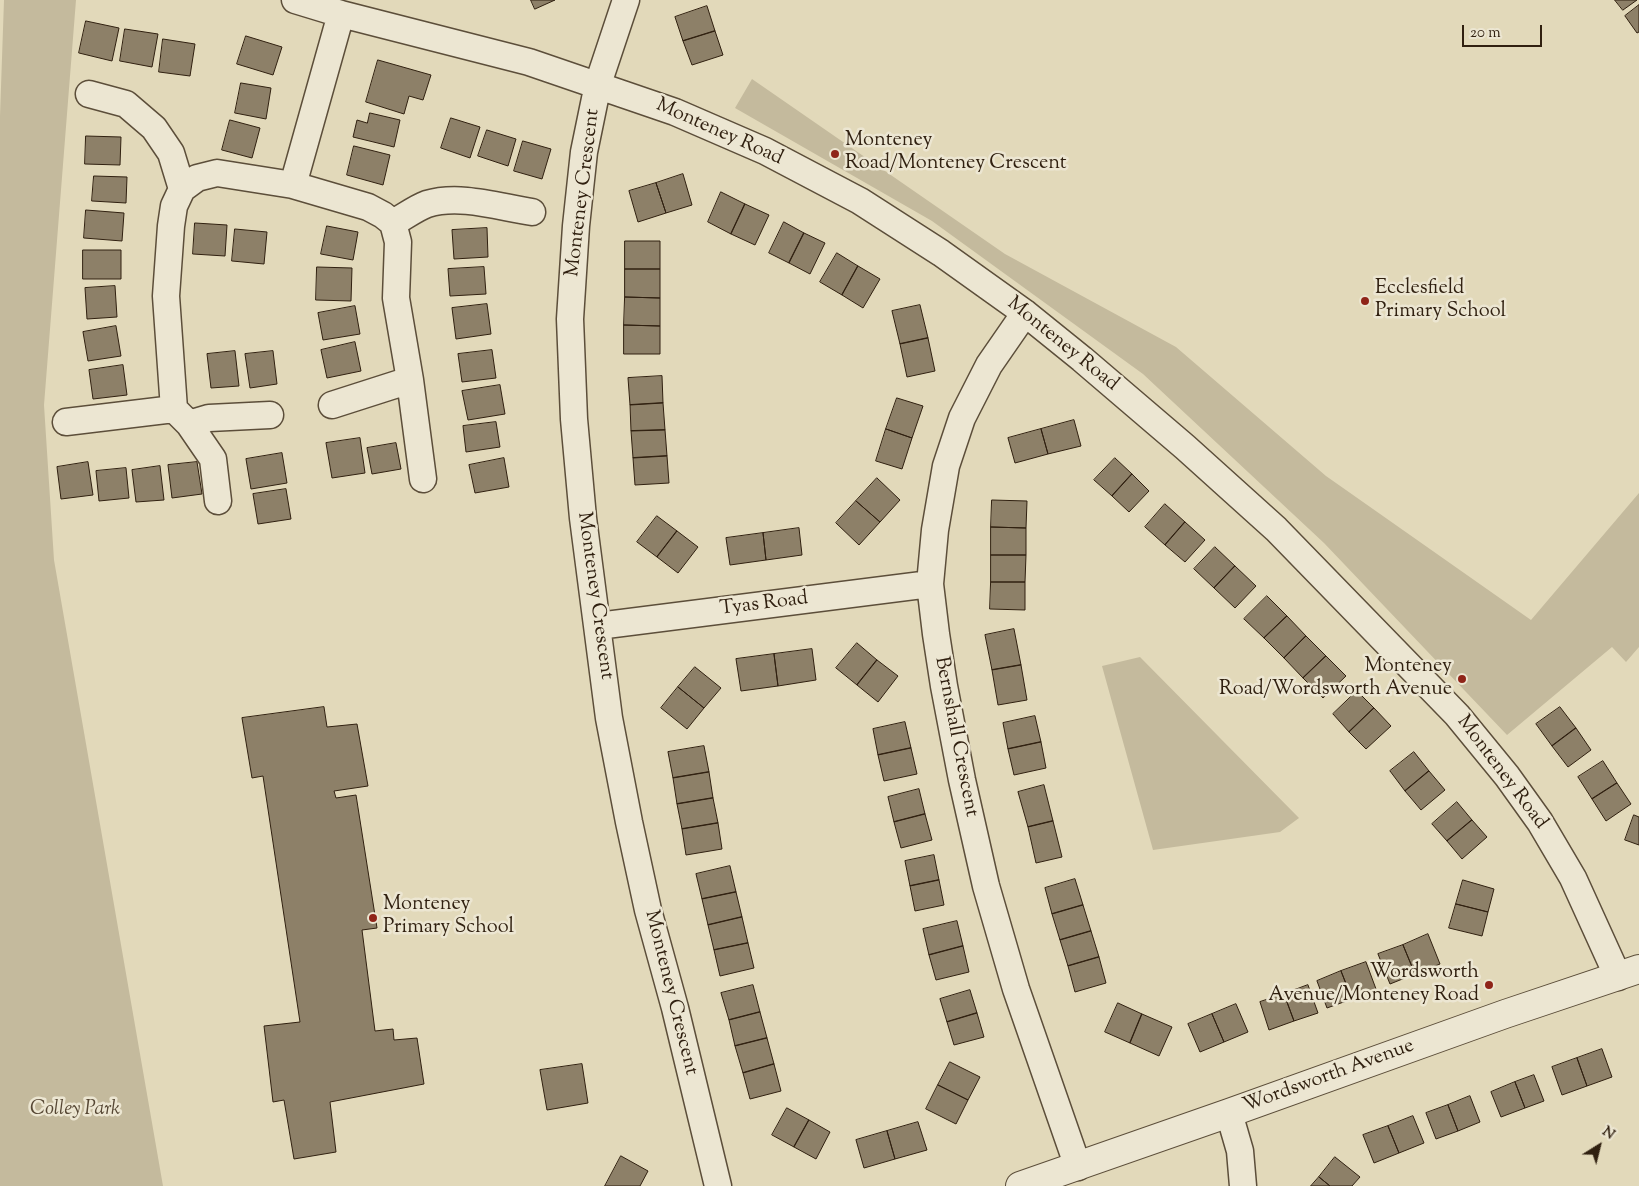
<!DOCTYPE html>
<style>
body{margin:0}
#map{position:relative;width:1639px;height:1186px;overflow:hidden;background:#e2d9ba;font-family:"Sorts Mill Goudy",serif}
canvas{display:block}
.north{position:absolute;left:1574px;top:1121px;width:50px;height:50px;-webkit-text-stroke:4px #ece6d2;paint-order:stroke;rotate:36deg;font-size:14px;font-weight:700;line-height:20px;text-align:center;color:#302010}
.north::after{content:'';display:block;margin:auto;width:18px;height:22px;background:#302010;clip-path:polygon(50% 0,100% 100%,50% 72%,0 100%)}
.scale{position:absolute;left:1462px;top:25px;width:80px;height:22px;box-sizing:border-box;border:2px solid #302010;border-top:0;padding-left:6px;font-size:15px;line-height:18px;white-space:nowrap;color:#302010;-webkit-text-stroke:4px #ece6d2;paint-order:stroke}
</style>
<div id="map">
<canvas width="1639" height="1186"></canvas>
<div class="north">N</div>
<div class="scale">20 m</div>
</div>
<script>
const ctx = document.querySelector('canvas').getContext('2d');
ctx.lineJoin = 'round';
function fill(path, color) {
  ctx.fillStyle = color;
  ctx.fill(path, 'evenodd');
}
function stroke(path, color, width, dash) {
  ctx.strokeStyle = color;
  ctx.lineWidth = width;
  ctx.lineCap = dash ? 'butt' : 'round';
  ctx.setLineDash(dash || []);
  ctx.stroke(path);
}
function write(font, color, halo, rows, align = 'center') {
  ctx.font = font + ' "Sorts Mill Goudy",serif';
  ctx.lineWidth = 5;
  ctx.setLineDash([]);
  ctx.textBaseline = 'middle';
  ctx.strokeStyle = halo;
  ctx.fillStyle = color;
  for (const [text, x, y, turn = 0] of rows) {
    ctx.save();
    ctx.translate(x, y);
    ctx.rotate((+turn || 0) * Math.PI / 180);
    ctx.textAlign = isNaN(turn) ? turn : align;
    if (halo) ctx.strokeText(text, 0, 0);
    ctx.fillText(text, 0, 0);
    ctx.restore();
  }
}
const green = new Path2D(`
 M 4,0 L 76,0 L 44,405 L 54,560 L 163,1186 L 0,1186 L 0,116 Z
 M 752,79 L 1005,254 L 1176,347 L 1326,476 L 1531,620 L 1639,493 L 1639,647 L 1626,662 L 1612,647 L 1507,735 L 1324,543 L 1143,374 L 932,221 L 735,108 Z
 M 1140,657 L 1299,818 L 1280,832 L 1153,850 L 1102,666 Z`);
const building = new Path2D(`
 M 531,0 L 555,0 L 535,9 Z
 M 1615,0 L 1637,0 L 1623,10 Z
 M 1639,5 L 1639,32 L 1637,33 L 1625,16 Z
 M 707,6 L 715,31 L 683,41 L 675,17 Z
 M 86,21 L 119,28 L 112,61 L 79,53 Z
 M 125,29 L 158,34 L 152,67 L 120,61 Z
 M 715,31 L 723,55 L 692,65 L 683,41 Z
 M 246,36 L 282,47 L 273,75 L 237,64 Z
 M 163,39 L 195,44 L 190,76 L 159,72 Z
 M 378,60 L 431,75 L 423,100 L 409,96 L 404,114 L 366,102 Z
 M 241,83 L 271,88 L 266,119 L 235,113 Z
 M 370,113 L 400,120 L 394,147 L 353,137 L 357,120 L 367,123 Z
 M 451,118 L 480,127 L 470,158 L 441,148 Z
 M 230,120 L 260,128 L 252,158 L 222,150 Z
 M 487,130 L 516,139 L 508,166 L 478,156 Z
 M 86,136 L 121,137 L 120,165 L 85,164 Z
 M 523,141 L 551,149 L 542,179 L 514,171 Z
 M 354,146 L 390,155 L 383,185 L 347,175 Z
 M 683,174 L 692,205 L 666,213 L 656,183 Z
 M 94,176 L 127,177 L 126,203 L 92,201 Z
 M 656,183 L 666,213 L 638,222 L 629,191 Z
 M 721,192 L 745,204 L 731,234 L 708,222 Z
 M 745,204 L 769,215 L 755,245 L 731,234 Z
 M 86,210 L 124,213 L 122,241 L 84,238 Z
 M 784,222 L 804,233 L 789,263 L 769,253 Z
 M 195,223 L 227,225 L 225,256 L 193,254 Z
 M 327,226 L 358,232 L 353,260 L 321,254 Z
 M 487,228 L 488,257 L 454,259 L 452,230 Z
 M 235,229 L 267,232 L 264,264 L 232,261 Z
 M 804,233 L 825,243 L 810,274 L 789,263 Z
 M 625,241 L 660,241 L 660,269 L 625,269 Z
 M 83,250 L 121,250 L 121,279 L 83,279 Z
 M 837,253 L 858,266 L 842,295 L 820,282 Z
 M 858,266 L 880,279 L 863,308 L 842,295 Z
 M 317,267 L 352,268 L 351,301 L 316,300 Z
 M 484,267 L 486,294 L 450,296 L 448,269 Z
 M 625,269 L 660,269 L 660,298 L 625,297 Z
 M 115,286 L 117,317 L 87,319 L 85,288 Z
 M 625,297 L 660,298 L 660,326 L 624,325 Z
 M 487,304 L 491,334 L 456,339 L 452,308 Z
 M 920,305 L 928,338 L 900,344 L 892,311 Z
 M 355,306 L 360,334 L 323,340 L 318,313 Z
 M 624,325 L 660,326 L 660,354 L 624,354 Z
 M 116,326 L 121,356 L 88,361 L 83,332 Z
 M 928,338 L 935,371 L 907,377 L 900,344 Z
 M 355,342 L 361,371 L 327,378 L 321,350 Z
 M 492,350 L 496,378 L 462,382 L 458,354 Z
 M 235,351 L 239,386 L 211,388 L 207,354 Z
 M 273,351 L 277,384 L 250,388 L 245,354 Z
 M 123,365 L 127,395 L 93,399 L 89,370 Z
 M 662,376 L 663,403 L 630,405 L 628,378 Z
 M 500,385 L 505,414 L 468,420 L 462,391 Z
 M 897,398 L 923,406 L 912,438 L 886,429 Z
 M 663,403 L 665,430 L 631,431 L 630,405 Z
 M 1074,420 L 1081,446 L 1048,454 L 1041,429 Z
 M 496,422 L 500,447 L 466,452 L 463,426 Z
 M 886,429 L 912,438 L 902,469 L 876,461 Z
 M 1041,429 L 1048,454 L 1015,463 L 1008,438 Z
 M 665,430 L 667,456 L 633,458 L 631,431 Z
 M 360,438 L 365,473 L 332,478 L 326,443 Z
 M 396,443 L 401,469 L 372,474 L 367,448 Z
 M 282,453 L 287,483 L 251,489 L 246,459 Z
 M 667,456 L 669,483 L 635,485 L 633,458 Z
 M 504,458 L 509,487 L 475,493 L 469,465 Z
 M 1115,458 L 1132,474 L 1112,496 L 1094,480 Z
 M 88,462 L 93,495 L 61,499 L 57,467 Z
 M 197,462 L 202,494 L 172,498 L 168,465 Z
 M 160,466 L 164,500 L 136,502 L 132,470 Z
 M 126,468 L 129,498 L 99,501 L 96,471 Z
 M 1132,474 L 1149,491 L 1129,512 L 1112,496 Z
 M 877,478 L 900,500 L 880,522 L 856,501 Z
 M 286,489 L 291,519 L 258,524 L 253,494 Z
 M 992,500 L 1027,501 L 1026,528 L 991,527 Z
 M 856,501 L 880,522 L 859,545 L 836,523 Z
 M 1165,504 L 1185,522 L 1165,545 L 1145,527 Z
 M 657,516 L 677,531 L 657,557 L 637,542 Z
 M 1185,522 L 1205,540 L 1185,562 L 1165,545 Z
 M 991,527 L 1026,528 L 1026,555 L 991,555 Z
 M 799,528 L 802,555 L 766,560 L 763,533 Z
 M 677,531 L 698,547 L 678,573 L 657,557 Z
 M 763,533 L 766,560 L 730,565 L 726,538 Z
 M 1215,547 L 1235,566 L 1214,588 L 1194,569 Z
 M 991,555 L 1026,555 L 1025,582 L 991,582 Z
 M 1235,566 L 1256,586 L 1235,608 L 1214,588 Z
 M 991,582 L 1025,582 L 1025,610 L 990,609 Z
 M 1267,596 L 1287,616 L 1264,638 L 1244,619 Z
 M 1287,616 L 1306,636 L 1284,658 L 1264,638 Z
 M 1014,629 L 1021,665 L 992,670 L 985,635 Z
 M 1306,636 L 1326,656 L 1303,678 L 1284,658 Z
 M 857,643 L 877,660 L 857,685 L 836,668 Z
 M 812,649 L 816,680 L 778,686 L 774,654 Z
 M 774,654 L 778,686 L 741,691 L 736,659 Z
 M 1326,656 L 1346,676 L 1323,698 L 1303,678 Z
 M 877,660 L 898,676 L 878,702 L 857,685 Z
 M 1021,665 L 1027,700 L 998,705 L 992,670 Z
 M 695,667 L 721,688 L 704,708 L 678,687 Z
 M 678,687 L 704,708 L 687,729 L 661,708 Z
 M 1357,691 L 1374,708 L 1349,732 L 1333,714 Z
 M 324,707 L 327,727 L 357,724 L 368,786 L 334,791 L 336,798 L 356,795 L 377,928 L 362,930 L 375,1031 L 393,1029 L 394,1040 L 417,1038 L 424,1084 L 330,1102 L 336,1152 L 294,1159 L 284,1100 L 273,1102 L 264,1026 L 300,1022 L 263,776 L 252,778 L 242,718 Z
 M 1560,707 L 1576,728 L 1552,746 L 1536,724 Z
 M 1374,708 L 1391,726 L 1366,749 L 1349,732 Z
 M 1035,716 L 1041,742 L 1008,749 L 1003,723 Z
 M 905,722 L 911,748 L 878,755 L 873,729 Z
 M 1576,728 L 1591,750 L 1568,767 L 1552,746 Z
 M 1041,742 L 1046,768 L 1014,775 L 1008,749 Z
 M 704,746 L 709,772 L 673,778 L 668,752 Z
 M 911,748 L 917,774 L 884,781 L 878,755 Z
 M 1414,752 L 1429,771 L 1405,791 L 1390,771 Z
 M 1603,761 L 1617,783 L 1592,799 L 1578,777 Z
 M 1429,771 L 1445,790 L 1421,810 L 1405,791 Z
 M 709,772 L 713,798 L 677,804 L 673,778 Z
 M 1617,783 L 1631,804 L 1606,821 L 1592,799 Z
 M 1044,785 L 1053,821 L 1028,827 L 1018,792 Z
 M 919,789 L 925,814 L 894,822 L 888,797 Z
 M 713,798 L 718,823 L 682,829 L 677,804 Z
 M 1457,802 L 1472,820 L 1447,841 L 1432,824 Z
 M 925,814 L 932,840 L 901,848 L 894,822 Z
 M 1634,815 L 1639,817 L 1639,845 L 1625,840 Z
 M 1472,820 L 1487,837 L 1462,859 L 1447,841 Z
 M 1053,821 L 1062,857 L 1036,863 L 1028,827 Z
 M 718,823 L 722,849 L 686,855 L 682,829 Z
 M 934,855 L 939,880 L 910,886 L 905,861 Z
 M 730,866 L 736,892 L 702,899 L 696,874 Z
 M 1075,879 L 1083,905 L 1052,914 L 1045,888 Z
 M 939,880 L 944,905 L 915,911 L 910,886 Z
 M 1463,880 L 1494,889 L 1488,912 L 1456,904 Z
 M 736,892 L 742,917 L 708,925 L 702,899 Z
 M 1456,904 L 1488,912 L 1482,936 L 1449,928 Z
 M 1083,905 L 1091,931 L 1060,940 L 1052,914 Z
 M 742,917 L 748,943 L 714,950 L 708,925 Z
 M 957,921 L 963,946 L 929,955 L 923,929 Z
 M 1091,931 L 1099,957 L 1068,966 L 1060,940 Z
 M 1428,934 L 1440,964 L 1415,974 L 1403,945 Z
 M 748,943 L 754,968 L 720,976 L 714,950 Z
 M 1403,945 L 1415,974 L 1390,984 L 1378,954 Z
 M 963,946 L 969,972 L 936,980 L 929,955 Z
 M 1099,957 L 1106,983 L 1075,992 L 1068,966 Z
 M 1366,962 L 1376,989 L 1352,999 L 1341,971 Z
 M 1341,971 L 1352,999 L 1327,1008 L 1317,981 Z
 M 753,985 L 760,1012 L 729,1020 L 721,993 Z
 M 1308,985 L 1318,1013 L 1294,1021 L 1284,994 Z
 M 970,990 L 977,1013 L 947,1022 L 940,999 Z
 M 1284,994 L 1294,1021 L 1269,1030 L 1260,1002 Z
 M 1118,1003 L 1142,1014 L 1130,1043 L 1105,1032 Z
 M 1236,1004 L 1248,1032 L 1224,1042 L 1212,1014 Z
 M 760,1012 L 767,1038 L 735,1046 L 729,1020 Z
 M 977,1013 L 984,1037 L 954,1045 L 947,1022 Z
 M 1142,1014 L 1172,1027 L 1159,1056 L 1130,1043 Z
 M 1212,1014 L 1224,1042 L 1200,1052 L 1188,1024 Z
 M 767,1038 L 774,1064 L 743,1073 L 735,1046 Z
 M 1602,1049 L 1612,1077 L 1587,1086 L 1577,1058 Z
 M 1577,1058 L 1587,1086 L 1562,1095 L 1552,1067 Z
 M 950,1062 L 980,1077 L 968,1100 L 938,1085 Z
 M 582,1064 L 588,1103 L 547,1110 L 540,1070 Z
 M 774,1064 L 781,1091 L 750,1099 L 743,1073 Z
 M 1534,1075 L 1544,1101 L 1525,1108 L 1515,1082 Z
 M 1515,1082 L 1525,1108 L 1501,1117 L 1491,1092 Z
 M 938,1085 L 968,1100 L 956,1124 L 926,1109 Z
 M 1470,1096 L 1480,1122 L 1458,1131 L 1448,1105 Z
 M 1448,1105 L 1458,1131 L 1436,1139 L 1426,1113 Z
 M 787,1108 L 809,1120 L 794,1147 L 772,1135 Z
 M 1413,1116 L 1424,1143 L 1399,1153 L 1388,1126 Z
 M 809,1120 L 830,1132 L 816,1159 L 794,1147 Z
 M 918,1122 L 927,1150 L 895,1159 L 887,1131 Z
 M 1388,1126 L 1399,1153 L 1374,1163 L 1363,1135 Z
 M 887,1131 L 895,1159 L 864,1168 L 856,1140 Z
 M 621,1156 L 648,1171 L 640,1186 L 605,1186 Z
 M 1335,1157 L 1360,1177 L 1352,1186 L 1330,1186 L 1319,1177 Z
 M 1319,1177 L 1330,1186 L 1311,1186 Z`);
const minor = new Path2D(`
 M 295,0 L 341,14 L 529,62 L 675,112 L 765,151 L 860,201 L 941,253 L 1025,313 L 1082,359 L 1185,447 L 1276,529 L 1457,715 L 1507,776 L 1540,822 L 1573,878 L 1618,977
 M 626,0 L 598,84 L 584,152 L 576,226 L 570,319 L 574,419 L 583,518 L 609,718 L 629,822 L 648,910 L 675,1008 L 718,1186
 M 89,94 L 126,104 L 154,128 L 171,153 L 182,189
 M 293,185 L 341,14
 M 393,223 C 404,217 416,208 427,204 C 460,194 499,207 532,212
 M 1025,313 L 989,365 L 962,418 L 946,466 L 935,530 L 930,584 L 936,634 L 944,686 L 962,780 L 986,886 L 1016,989 L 1078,1167
 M 332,405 L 410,380
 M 174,409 L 166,296 L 171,226 L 174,206 L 182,189 L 197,178 L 217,173 L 293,185 L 368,207 L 383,215 L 393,223 L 398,242 L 396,298 L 410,380 L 423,479
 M 66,422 L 174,409 L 189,424 L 213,459 L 218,501
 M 189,424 L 209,418 L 270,415
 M 598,626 L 930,584
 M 1229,1113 L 1240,1151 L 1243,1186`);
const tertiary = new Path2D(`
 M 1020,1186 L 1229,1113 L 1505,1014 L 1639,969`);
const markers = [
 [835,154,5,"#8f2418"],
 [1365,301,5,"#8f2418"],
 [1462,679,5,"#8f2418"],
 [373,918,5,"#8f2418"],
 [1489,985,5,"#8f2418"]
];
const streetNames = [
 ["Monteney Road",719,133,24],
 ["Monteney Crescent",584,193,-83],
 ["Monteney Road",1062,345,39],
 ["Monteney Crescent",594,596,82],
 ["Tyas Road",764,605,-7],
 ["Bernshall Crescent",955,737,79],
 ["Monteney Road",1501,773,53],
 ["Monteney Crescent",670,993,76],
 ["Wordsworth Avenue",1329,1077,-20]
];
const poiNames = [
 ["Monteney",845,142],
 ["Road/Monteney Crescent",845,165],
 ["Ecclesfield",1375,290],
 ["Primary School",1375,313],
 ["Monteney",1452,668,"right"],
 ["Road/Wordsworth Avenue",1452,691,"right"],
 ["Monteney",383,906],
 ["Primary School",383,929],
 ["Wordsworth",1479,974,"right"],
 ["Avenue/Monteney Road",1479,997,"right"]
];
const parkNames = [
 ["Colley Park",75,1111]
];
fill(green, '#c4ba9d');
fill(building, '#8d8068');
stroke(building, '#302010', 1);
stroke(minor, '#5c4e3a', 29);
stroke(tertiary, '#5c4e3a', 30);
stroke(minor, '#ece6d2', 26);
stroke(tertiary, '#ece6d2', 28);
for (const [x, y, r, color] of markers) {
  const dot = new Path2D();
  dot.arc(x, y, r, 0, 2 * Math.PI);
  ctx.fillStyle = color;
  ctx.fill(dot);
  stroke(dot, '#ece6d2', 2);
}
write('20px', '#302010', '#ece6d2', streetNames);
write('20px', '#302010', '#ece6d2', poiNames, 'left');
write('italic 20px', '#554633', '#ece6d2', parkNames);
</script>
